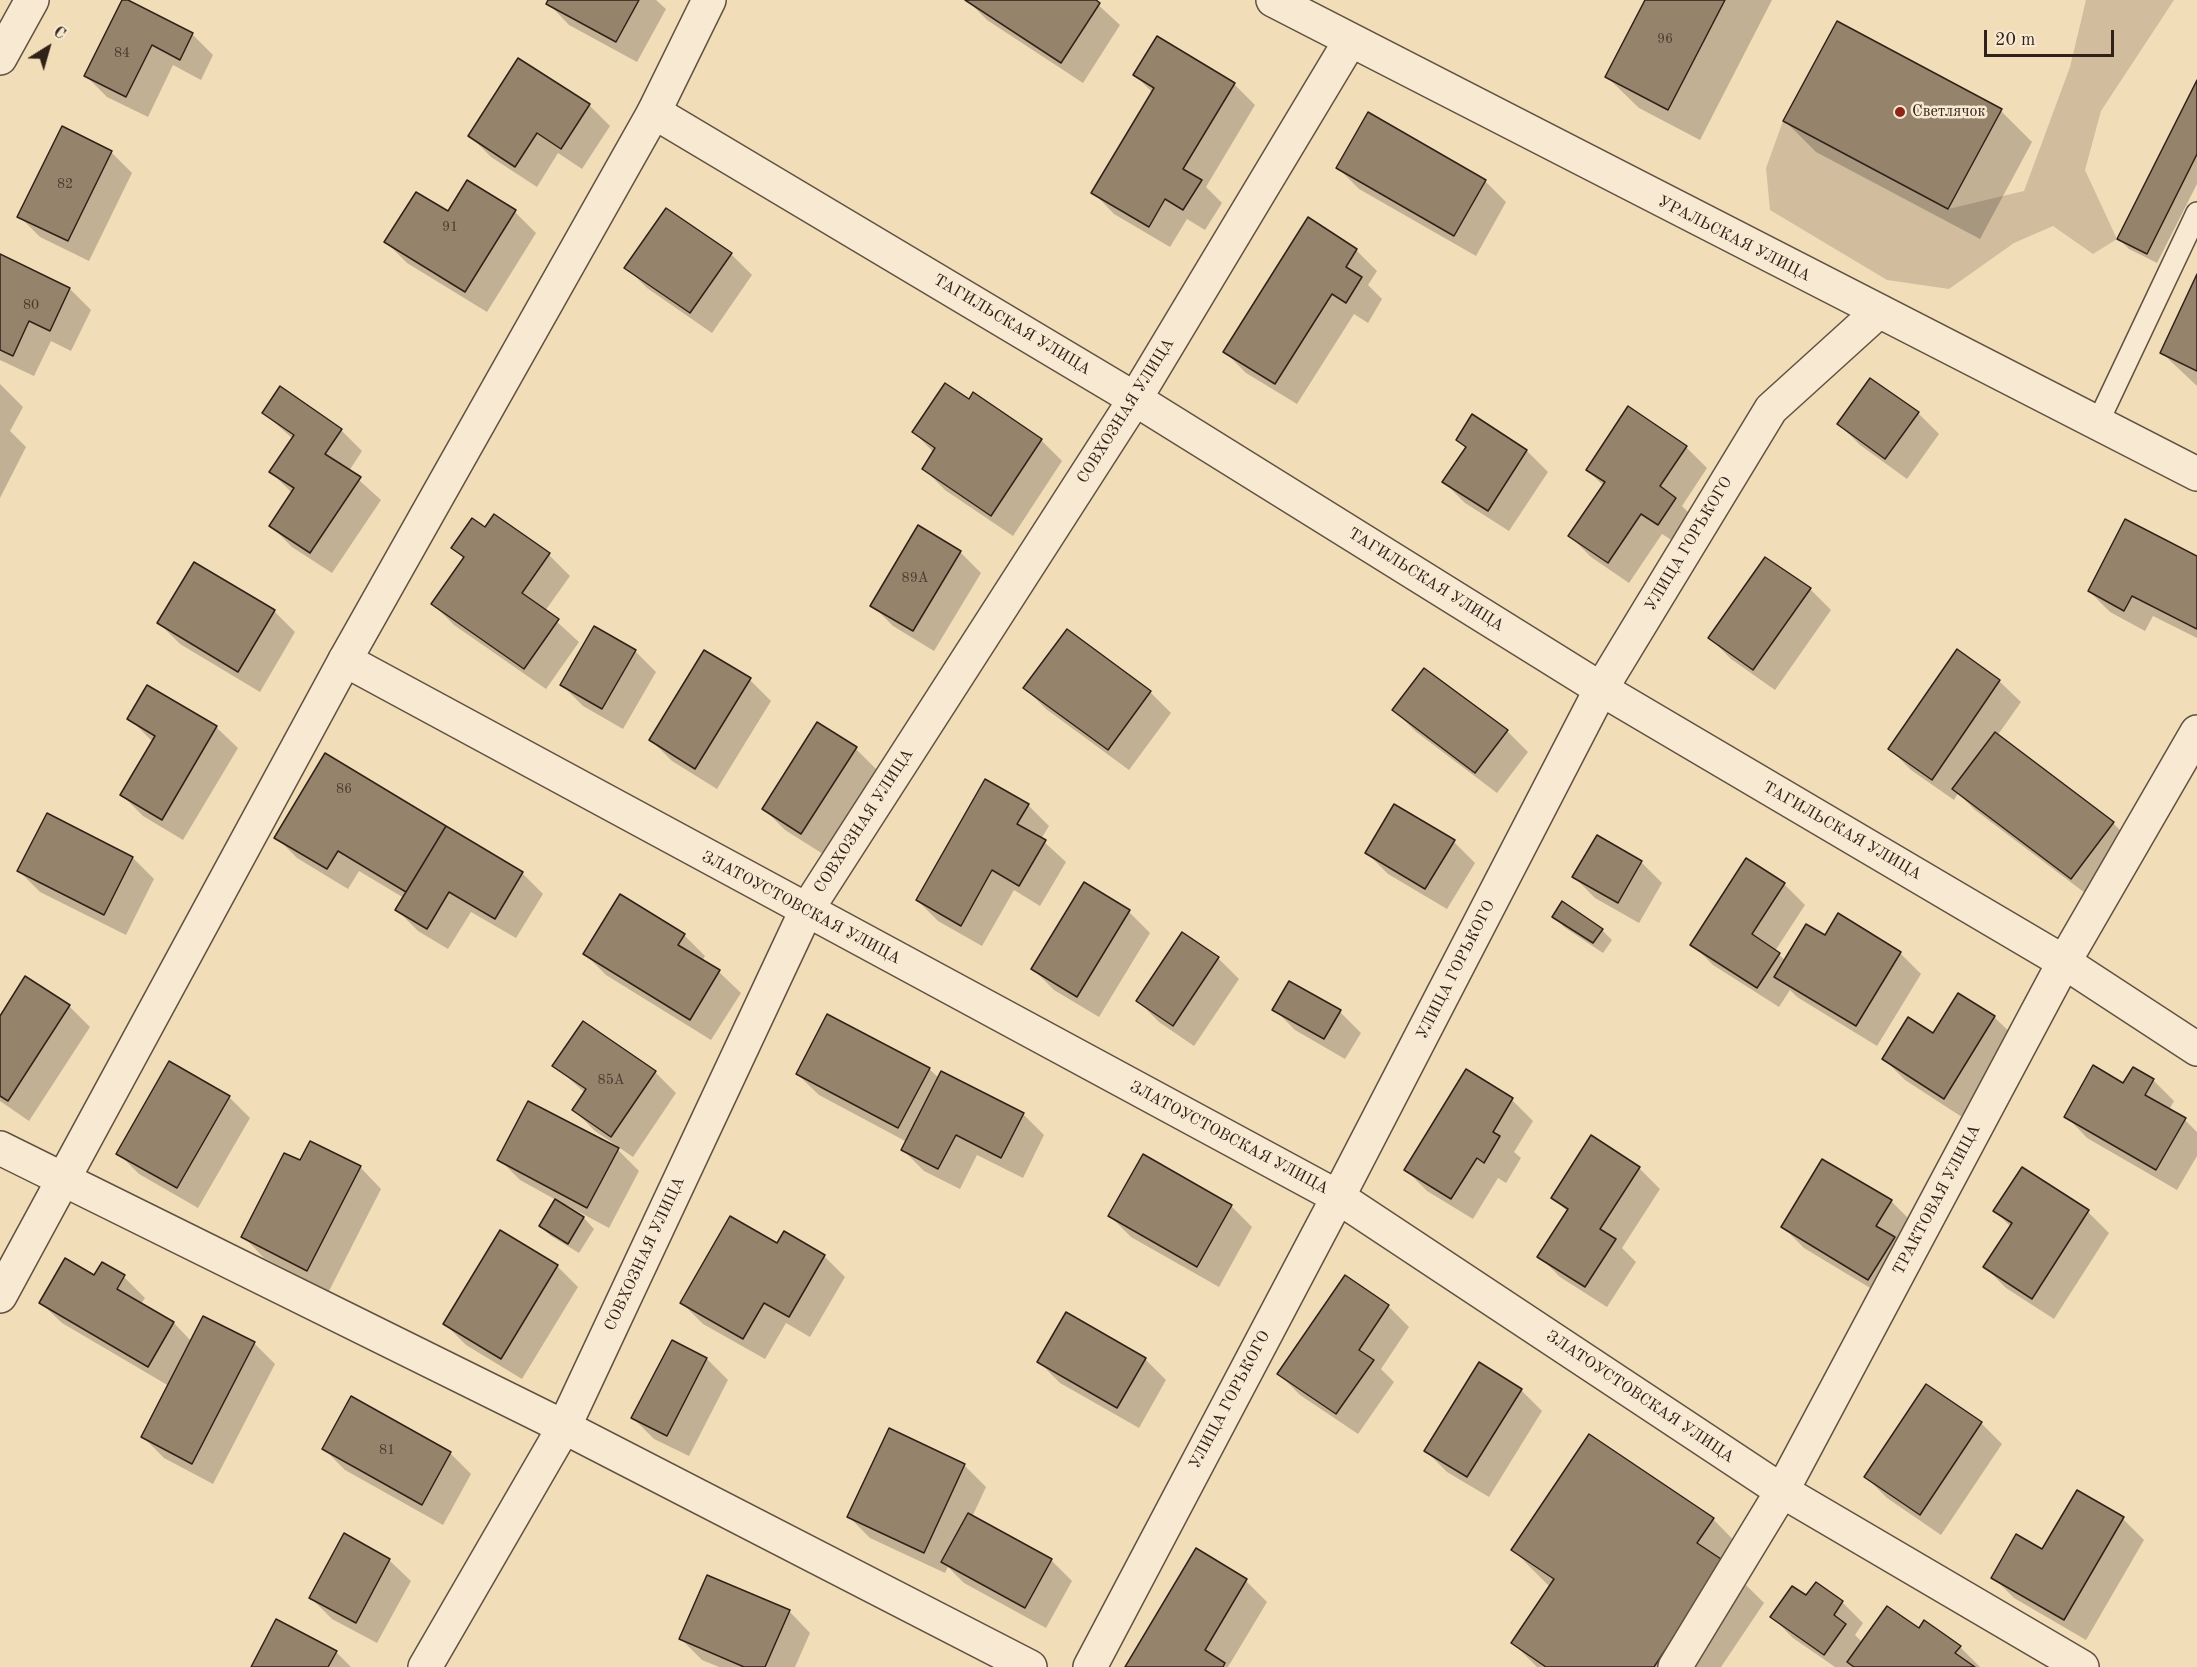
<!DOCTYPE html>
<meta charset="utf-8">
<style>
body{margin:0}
#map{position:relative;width:2197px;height:1667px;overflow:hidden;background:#f2ddb9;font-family:"Old Standard TT",serif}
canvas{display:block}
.north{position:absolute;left:18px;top:18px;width:60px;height:60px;-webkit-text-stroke:4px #f7e9d2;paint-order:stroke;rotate:37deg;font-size:16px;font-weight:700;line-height:24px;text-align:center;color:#312219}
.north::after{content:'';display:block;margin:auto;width:21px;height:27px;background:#312219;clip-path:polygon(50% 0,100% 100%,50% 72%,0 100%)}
.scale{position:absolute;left:1984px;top:30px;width:130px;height:27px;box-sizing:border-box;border:3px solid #312219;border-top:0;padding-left:8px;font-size:18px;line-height:21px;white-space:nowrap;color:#312219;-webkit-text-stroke:4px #f7e9d2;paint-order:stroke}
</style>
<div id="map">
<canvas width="2197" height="1667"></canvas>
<div class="north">С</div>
<div class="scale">20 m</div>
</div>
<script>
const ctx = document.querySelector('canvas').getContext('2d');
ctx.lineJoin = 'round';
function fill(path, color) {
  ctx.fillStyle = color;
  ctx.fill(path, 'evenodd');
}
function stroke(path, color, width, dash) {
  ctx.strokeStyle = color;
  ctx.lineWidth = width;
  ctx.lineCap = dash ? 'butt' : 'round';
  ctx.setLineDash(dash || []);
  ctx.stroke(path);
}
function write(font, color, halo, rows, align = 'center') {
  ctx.font = font + ' "Old Standard TT",serif';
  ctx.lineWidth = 5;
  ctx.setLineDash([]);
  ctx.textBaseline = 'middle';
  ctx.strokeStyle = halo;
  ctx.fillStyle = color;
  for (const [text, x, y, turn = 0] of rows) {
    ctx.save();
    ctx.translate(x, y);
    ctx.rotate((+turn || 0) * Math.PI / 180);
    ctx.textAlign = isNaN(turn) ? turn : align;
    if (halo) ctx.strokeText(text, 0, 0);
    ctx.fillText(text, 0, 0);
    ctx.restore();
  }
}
const green = new Path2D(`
 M 2086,0 L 2174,0 L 2101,111 L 2085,170 L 2117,239 L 2093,254 L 2053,226 L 2014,243 L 1949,289 L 1887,280 L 1770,210 L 1766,168 L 1783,121 L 1948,209 L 2024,191 L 2070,67 Z`);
const shadow = new Path2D(`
 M 124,0 L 192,34 L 213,55 L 201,80 L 173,65 L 148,117 L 107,97 L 86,76 Z
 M 550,0 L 656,0 L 666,9 L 637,62 L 569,25 L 548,3 Z
 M 967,0 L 1093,0 L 1120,25 L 1083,83 L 987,20 Z
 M 1647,0 L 1772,0 L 1700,140 L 1639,108 L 1607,77 Z
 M 1135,75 L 1234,84 L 1255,105 L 1206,187 L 1222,203 L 1205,230 L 1187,219 L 1170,247 L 1114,214 L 1093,192 L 1153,93 Z
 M 2197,83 L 2197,184 L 2157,263 L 2129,249 L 2119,239 Z
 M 589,105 L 610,126 L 582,169 L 558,153 L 537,187 L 491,157 L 470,136 Z
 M 2001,111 L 2032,142 L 1980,239 L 1816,152 L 1785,121 Z
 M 1369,114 L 1485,181 L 1506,202 L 1476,256 L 1359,189 L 1338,168 Z
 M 111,152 L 132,173 L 89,261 L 40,237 L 19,216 Z
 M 515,212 L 536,233 L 487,312 L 407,263 L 386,242 L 448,213 Z
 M 1356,250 L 1377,271 L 1368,285 L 1382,299 L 1368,323 L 1354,314 L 1297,404 L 1246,373 L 1225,352 Z
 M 731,254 L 752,275 L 712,333 L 647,288 L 626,267 Z
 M 1,256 L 70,289 L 91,310 L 71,351 L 51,341 L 34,376 L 0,360 Z
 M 2197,278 L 2197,386 L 2162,353 Z
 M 0,384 L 23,407 L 10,431 L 26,447 L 0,498 Z
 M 969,401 L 1041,440 L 1062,461 L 1013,536 L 945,490 L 924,469 L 934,453 L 914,432 Z
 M 264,413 L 341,430 L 362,451 L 349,471 L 381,500 L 332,573 L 292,547 L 271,526 L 293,494 L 271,472 L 293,439 Z
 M 1918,413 L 1939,434 L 1907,479 L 1860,445 L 1839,424 Z
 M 1473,416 L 1527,451 L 1548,472 L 1509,531 L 1465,503 L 1444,482 L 1466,448 L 1458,440 Z
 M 1686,447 L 1707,468 L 1682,506 L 1696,520 L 1679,545 L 1662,534 L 1629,583 L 1591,557 L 1570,536 L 1604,486 L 1587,470 Z
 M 485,529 L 549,555 L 570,576 L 545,611 L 579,642 L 546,689 L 454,625 L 433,604 L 464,559 L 453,548 Z
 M 960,552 L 981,573 L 934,651 L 893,626 L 872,605 Z
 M 2197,557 L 2197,638 L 2153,616 L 2145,631 L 2110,612 L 2089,591 Z
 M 1810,589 L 1831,610 L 1775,690 L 1731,659 L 1710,638 Z
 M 274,611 L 295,632 L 260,692 L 180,644 L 159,623 Z
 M 635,651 L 656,672 L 623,729 L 583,706 L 562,685 Z
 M 750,680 L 771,701 L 717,789 L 672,761 L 651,740 Z
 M 1999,681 L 2021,702 L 1997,736 L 2113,823 L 2134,844 L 2093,899 L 1975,810 L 1958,793 L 1954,800 L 1911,770 L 1890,749 Z
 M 147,687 L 216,727 L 238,748 L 183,840 L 143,816 L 122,795 L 153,742 L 129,718 Z
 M 1025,688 L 1150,692 L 1171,713 L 1129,770 L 1046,709 Z
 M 1394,710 L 1507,731 L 1528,752 L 1497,793 L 1415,731 Z
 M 856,749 L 877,770 L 823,854 L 785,830 L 764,809 Z
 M 1028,805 L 1049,826 L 1041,839 L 1066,862 L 1040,906 L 1014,890 L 982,946 L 938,921 L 917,900 Z
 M 276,837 L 522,873 L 543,894 L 516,938 L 471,912 L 448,949 L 418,931 L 397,910 L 404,898 L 359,871 L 348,889 L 297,858 Z
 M 1454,842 L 1475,863 L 1447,909 L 1388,874 L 1367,853 Z
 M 133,858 L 154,879 L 126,935 L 40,892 L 19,871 Z
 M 1641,862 L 1662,883 L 1639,923 L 1595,898 L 1574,877 Z
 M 1784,884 L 1805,905 L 1775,951 L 1786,961 L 1825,937 L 1900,953 L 1921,974 L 1877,1046 L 1797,997 L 1790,990 L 1779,1007 L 1713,965 L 1692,944 Z
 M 620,896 L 684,935 L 705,956 L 702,961 L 719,972 L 741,993 L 711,1040 L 606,975 L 585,954 Z
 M 1129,912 L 1150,933 L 1099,1017 L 1054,990 L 1033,969 Z
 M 1554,916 L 1602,930 L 1612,940 L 1603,953 L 1564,927 Z
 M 1183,934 L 1218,958 L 1239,979 L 1194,1046 L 1159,1022 L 1138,1001 Z
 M 26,978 L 69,1006 L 90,1027 L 29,1121 L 0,1101 L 0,1018 Z
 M 1959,995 L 1994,1017 L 2016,1038 L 1965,1119 L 1905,1080 L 1884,1059 L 1934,1035 Z
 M 1274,1009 L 1340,1012 L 1361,1033 L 1345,1059 L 1295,1030 Z
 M 554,1065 L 655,1072 L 676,1093 L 633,1157 L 595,1131 L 574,1110 L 585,1093 Z
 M 929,1069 L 939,1078 L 1023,1114 L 1044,1135 L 1023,1178 L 977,1155 L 960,1189 L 924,1171 L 903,1150 L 907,1142 L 819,1095 L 797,1074 Z
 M 1467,1071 L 1512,1100 L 1533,1121 L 1514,1152 L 1521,1158 L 1506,1183 L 1498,1178 L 1473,1219 L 1427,1191 L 1406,1170 Z
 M 2153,1080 L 2174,1101 L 2169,1110 L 2185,1120 L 2197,1132 L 2197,1156 L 2177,1190 L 2087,1138 L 2066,1116 L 2124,1085 Z
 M 229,1097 L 250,1118 L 198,1208 L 139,1174 L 118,1153 Z
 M 618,1150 L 639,1171 L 609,1228 L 566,1205 L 565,1207 L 584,1218 L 594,1229 L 579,1253 L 551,1236 L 540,1226 L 556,1200 L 520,1180 L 499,1159 Z
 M 301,1162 L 360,1167 L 381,1189 L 329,1291 L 264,1258 L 243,1236 Z
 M 1639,1168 L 1660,1189 L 1622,1248 L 1636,1262 L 1607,1307 L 1560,1277 L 1539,1256 L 1568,1212 L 1553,1198 Z
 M 2022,1169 L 2088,1212 L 2109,1233 L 2054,1319 L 2006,1288 L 1985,1267 L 2011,1227 L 1995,1211 Z
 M 1891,1201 L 1912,1222 L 1890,1300 L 1804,1248 L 1783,1227 Z
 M 1231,1206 L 1252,1227 L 1219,1287 L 1131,1237 L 1109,1215 Z
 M 824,1256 L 845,1277 L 810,1337 L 786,1323 L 765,1359 L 703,1324 L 682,1303 Z
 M 557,1266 L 578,1287 L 522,1379 L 466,1345 L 445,1324 Z
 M 95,1277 L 124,1277 L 145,1298 L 141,1304 L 174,1323 L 192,1342 L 254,1343 L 275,1364 L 213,1484 L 164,1458 L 143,1437 L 169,1386 L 62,1323 L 40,1302 Z
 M 1345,1277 L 1388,1306 L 1409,1327 L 1381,1369 L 1394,1382 L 1358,1434 L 1300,1395 L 1279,1374 Z
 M 673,1342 L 707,1359 L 728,1380 L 689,1456 L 654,1439 L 633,1418 Z
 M 1145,1359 L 1166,1380 L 1139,1428 L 1060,1383 L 1039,1362 Z
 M 1927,1386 L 1981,1423 L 2002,1444 L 1941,1535 L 1887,1498 L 1866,1477 Z
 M 1521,1390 L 1542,1411 L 1489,1497 L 1447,1472 L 1426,1451 Z
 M 889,1430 L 965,1466 L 986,1487 L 972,1517 L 1051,1560 L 1072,1581 L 1046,1628 L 964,1583 L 948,1567 L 945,1573 L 870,1538 L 849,1517 Z
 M 324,1449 L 450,1453 L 471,1474 L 443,1525 L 345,1470 Z
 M 1713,1519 L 1753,1560 L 1740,1579 L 1764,1603 L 1721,1667 L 1537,1667 L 1513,1643 L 1550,1587 L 1513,1550 Z
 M 2123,1519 L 2144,1540 L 2086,1640 L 2014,1598 L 1993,1577 L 2043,1551 Z
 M 1197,1550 L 1246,1581 L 1267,1602 L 1228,1667 L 1127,1667 Z
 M 389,1560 L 411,1581 L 377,1643 L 332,1619 L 311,1598 Z
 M 1806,1597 L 1842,1602 L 1863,1623 L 1855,1635 L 1863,1643 L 1919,1630 L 1960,1647 L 1980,1667 L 1835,1667 L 1793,1638 L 1772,1617 Z
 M 789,1611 L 810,1633 L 795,1667 L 719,1667 L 702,1660 L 681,1639 Z
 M 336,1652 L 351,1667 L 253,1667 Z`);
const building = new Path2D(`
 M 122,0 L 128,0 L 193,33 L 180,60 L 152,45 L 126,97 L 84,76 Z
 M 548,0 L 639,0 L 616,42 L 546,4 Z
 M 965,0 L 1096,0 L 1100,3 L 1061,63 Z
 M 1645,0 L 1725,0 L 1668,110 L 1605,77 Z
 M 1837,21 L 2002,109 L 1948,209 L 1783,121 Z
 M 1157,36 L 1235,83 L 1183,169 L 1202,180 L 1183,210 L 1165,199 L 1149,227 L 1091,193 L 1154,88 L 1133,75 Z
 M 518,58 L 590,104 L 561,149 L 537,133 L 515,167 L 468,136 Z
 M 2197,80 L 2197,154 L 2147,254 L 2117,239 Z
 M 1368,112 L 1486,180 L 1454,236 L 1336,168 Z
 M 62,126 L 112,151 L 68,241 L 17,217 Z
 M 467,180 L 516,210 L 465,292 L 384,242 L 416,192 L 448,211 Z
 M 666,208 L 732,253 L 690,313 L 624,268 Z
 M 1308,217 L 1357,249 L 1346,267 L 1362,277 L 1346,303 L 1332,294 L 1275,384 L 1223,352 Z
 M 0,254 L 70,288 L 50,331 L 29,321 L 13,356 L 0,350 Z
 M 2197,274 L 2197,371 L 2160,353 Z
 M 1870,378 L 1919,412 L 1885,459 L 1837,424 Z
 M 945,383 L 969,399 L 973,392 L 1042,439 L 991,516 L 922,469 L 935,448 L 912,432 Z
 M 280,386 L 342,429 L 325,454 L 361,477 L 310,553 L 269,526 L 294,488 L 269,472 L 294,435 L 262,413 Z
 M 1628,406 L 1687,446 L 1660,486 L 1676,498 L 1658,525 L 1641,514 L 1608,563 L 1568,536 L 1605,482 L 1586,470 Z
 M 1472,414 L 1527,450 L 1488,511 L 1442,482 L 1466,447 L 1456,440 Z
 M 494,514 L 550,553 L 522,593 L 559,619 L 524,669 L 431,604 L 464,557 L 451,548 L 472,518 L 485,527 Z
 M 2125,519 L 2197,556 L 2197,629 L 2132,596 L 2124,611 L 2088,591 Z
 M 918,525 L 961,551 L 913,631 L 870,606 Z
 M 1765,557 L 1811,588 L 1753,670 L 1708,638 Z
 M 194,562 L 275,610 L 238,672 L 157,623 Z
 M 594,626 L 636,650 L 602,709 L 560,685 Z
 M 1067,629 L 1151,691 L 1108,750 L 1023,688 Z
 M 1957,649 L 2000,680 L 1932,780 L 1888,749 Z
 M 704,650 L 751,678 L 695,769 L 649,740 Z
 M 1424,668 L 1508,730 L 1475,773 L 1392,710 Z
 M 147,685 L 217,726 L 162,820 L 120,795 L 155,736 L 127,719 Z
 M 817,722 L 857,747 L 801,834 L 762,809 Z
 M 1995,732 L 2114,822 L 2071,879 L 1952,789 Z
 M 325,753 L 446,826 L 406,892 L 338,851 L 327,869 L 274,838 Z
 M 985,779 L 1029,804 L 1017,824 L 1046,840 L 1019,886 L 992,870 L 961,926 L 916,900 Z
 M 1394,804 L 1455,840 L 1425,889 L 1365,853 Z
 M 47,813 L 133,857 L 104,915 L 17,871 Z
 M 446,826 L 523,872 L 495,919 L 449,892 L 427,929 L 395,910 Z
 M 1597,835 L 1642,861 L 1618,903 L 1572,877 Z
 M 1746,858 L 1785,883 L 1752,934 L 1780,953 L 1757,988 L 1690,945 Z
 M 1084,882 L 1130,910 L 1077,997 L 1031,969 Z
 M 620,894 L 685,934 L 678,945 L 720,970 L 690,1020 L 583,954 Z
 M 1562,901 L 1603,929 L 1593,943 L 1552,917 Z
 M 1838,913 L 1901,952 L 1856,1026 L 1774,977 L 1806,924 L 1825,935 Z
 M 1182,932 L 1219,957 L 1173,1026 L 1136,1001 Z
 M 25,976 L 70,1005 L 8,1101 L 0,1096 L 0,1016 Z
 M 1289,981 L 1341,1010 L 1324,1039 L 1272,1010 Z
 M 1958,993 L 1995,1016 L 1944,1099 L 1882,1059 L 1908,1017 L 1933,1033 Z
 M 827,1014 L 930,1068 L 898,1128 L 796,1074 Z
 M 583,1021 L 656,1071 L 611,1137 L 572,1110 L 586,1089 L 552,1066 Z
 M 169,1061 L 230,1096 L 177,1188 L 116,1154 Z
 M 2093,1065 L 2123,1083 L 2133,1067 L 2154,1079 L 2145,1095 L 2186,1118 L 2156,1170 L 2064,1117 Z
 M 1466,1069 L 1513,1098 L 1493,1132 L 1500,1136 L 1484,1163 L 1477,1158 L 1451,1199 L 1404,1170 Z
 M 941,1071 L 1024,1113 L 1001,1158 L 956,1135 L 938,1169 L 901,1150 Z
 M 528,1101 L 619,1148 L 587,1208 L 497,1160 Z
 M 1591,1135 L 1640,1167 L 1600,1229 L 1616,1239 L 1585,1287 L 1537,1257 L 1568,1209 L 1551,1198 Z
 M 310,1141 L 361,1166 L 307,1271 L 241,1237 L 284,1153 L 300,1160 Z
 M 1143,1154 L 1232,1205 L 1197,1267 L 1108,1216 Z
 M 1822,1159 L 1892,1200 L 1876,1226 L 1895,1237 L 1868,1280 L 1781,1227 Z
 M 2022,1167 L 2089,1210 L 2032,1299 L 1983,1267 L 2012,1223 L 1993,1211 Z
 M 555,1199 L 584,1217 L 568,1244 L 539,1226 Z
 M 730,1216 L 777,1243 L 784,1231 L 825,1255 L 789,1317 L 764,1303 L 743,1339 L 680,1303 Z
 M 500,1230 L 558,1265 L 501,1359 L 443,1324 Z
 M 65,1258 L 94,1275 L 102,1262 L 125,1275 L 117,1289 L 174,1322 L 148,1367 L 39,1303 Z
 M 1345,1275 L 1389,1305 L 1359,1350 L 1374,1360 L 1336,1414 L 1277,1374 Z
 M 1066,1312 L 1146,1358 L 1117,1408 L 1037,1362 Z
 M 203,1316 L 255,1342 L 192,1464 L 141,1437 Z
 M 672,1340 L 707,1358 L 667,1436 L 631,1418 Z
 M 1479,1362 L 1522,1389 L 1467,1477 L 1424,1451 Z
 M 1926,1384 L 1982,1422 L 1920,1515 L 1864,1477 Z
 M 351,1396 L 451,1452 L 422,1505 L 322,1449 Z
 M 889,1428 L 965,1464 L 924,1553 L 847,1517 Z
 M 1589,1434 L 1714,1518 L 1697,1543 L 1724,1561 L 1654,1667 L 1546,1667 L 1511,1643 L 1554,1579 L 1511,1550 Z
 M 2077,1490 L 2124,1517 L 2064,1620 L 1991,1578 L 2016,1534 L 2042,1549 Z
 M 968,1513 L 1052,1559 L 1025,1608 L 941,1562 Z
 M 344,1533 L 390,1559 L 356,1623 L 309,1598 Z
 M 1196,1548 L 1247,1579 L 1205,1650 L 1225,1663 L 1223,1667 L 1125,1667 Z
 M 707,1575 L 790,1610 L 765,1667 L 744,1667 L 679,1639 Z
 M 1816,1582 L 1843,1601 L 1834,1615 L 1846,1624 L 1824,1655 L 1770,1617 L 1792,1586 L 1806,1595 Z
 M 1887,1606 L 1919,1628 L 1924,1620 L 1961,1646 L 1955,1653 L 1975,1667 L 1854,1667 L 1847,1662 Z
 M 276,1619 L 337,1651 L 328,1667 L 251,1667 Z`);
const service = new Path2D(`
 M 2098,422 L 2197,213`);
const minor = new Path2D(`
 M 1273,0 L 2197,474
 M 0,58 L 32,0
 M 654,112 L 1135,399 L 1601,689 L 2064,962 L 2197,1049
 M 345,660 L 1338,1197 L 1782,1491 L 2082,1667
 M 0,1148 L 564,1427 L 1030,1667
 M 425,1667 L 564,1427 L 806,911 L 1135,399 L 1350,41
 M 1090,1667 L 1338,1197 L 1601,689 L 1771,409 L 1878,312
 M 1675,1667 L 1782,1491 L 2064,962 L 2197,732`);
const tertiary = new Path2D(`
 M 0,1296 L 345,660 L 654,112 L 709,0`);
const markers = [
 [1900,112,6,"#8f2418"]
];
const numberNames = [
 ["96",1665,39],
 ["84",122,53],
 ["82",65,184],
 ["91",450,227],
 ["80",31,305],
 ["89А",915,578],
 ["86",344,789],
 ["85А",611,1080],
 ["81",387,1450]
];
const poiNames = [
 ["Светлячок",1912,112]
];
const streetNames = [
 ["УРАЛЬСКАЯ УЛИЦА",1734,239,27],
 ["ТАГИЛЬСКАЯ УЛИЦА",1012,325,31],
 ["СОВХОЗНАЯ УЛИЦА",1126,411,-58],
 ["УЛИЦА ГОРЬКОГО",1689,544,-59],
 ["ТАГИЛЬСКАЯ УЛИЦА",1426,580,32],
 ["СОВХОЗНАЯ УЛИЦА",864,821,-57],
 ["ТАГИЛЬСКАЯ УЛИЦА",1842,831,30],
 ["ЗЛАТОУСТОВСКАЯ УЛИЦА",801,908,28],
 ["УЛИЦА ГОРЬКОГО",1456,970,-63],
 ["ЗЛАТОУСТОВСКАЯ УЛИЦА",1229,1138,28],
 ["ТРАКТОВАЯ УЛИЦА",1937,1200,-62],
 ["СОВХОЗНАЯ УЛИЦА",645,1254,-65],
 ["ЗЛАТОУСТОВСКАЯ УЛИЦА",1640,1397,34],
 ["УЛИЦА ГОРЬКОГО",1230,1400,-62]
];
fill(green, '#d1bd9e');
fill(shadow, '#0003');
fill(building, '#95836c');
stroke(building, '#312219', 1.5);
stroke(service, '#615141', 24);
stroke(minor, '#615141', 36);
stroke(tertiary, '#615141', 36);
stroke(service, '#f7e9d2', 21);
stroke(minor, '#f7e9d2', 33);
stroke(tertiary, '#f7e9d2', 33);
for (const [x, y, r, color] of markers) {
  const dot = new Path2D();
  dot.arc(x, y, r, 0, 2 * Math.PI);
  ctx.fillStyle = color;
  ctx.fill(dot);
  stroke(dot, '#f7e9d2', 2);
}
write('14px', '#4a3a2e', null, numberNames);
write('16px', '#312219', '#f7e9d2', poiNames, 'left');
write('16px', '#312219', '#f7e9d2', streetNames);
</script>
